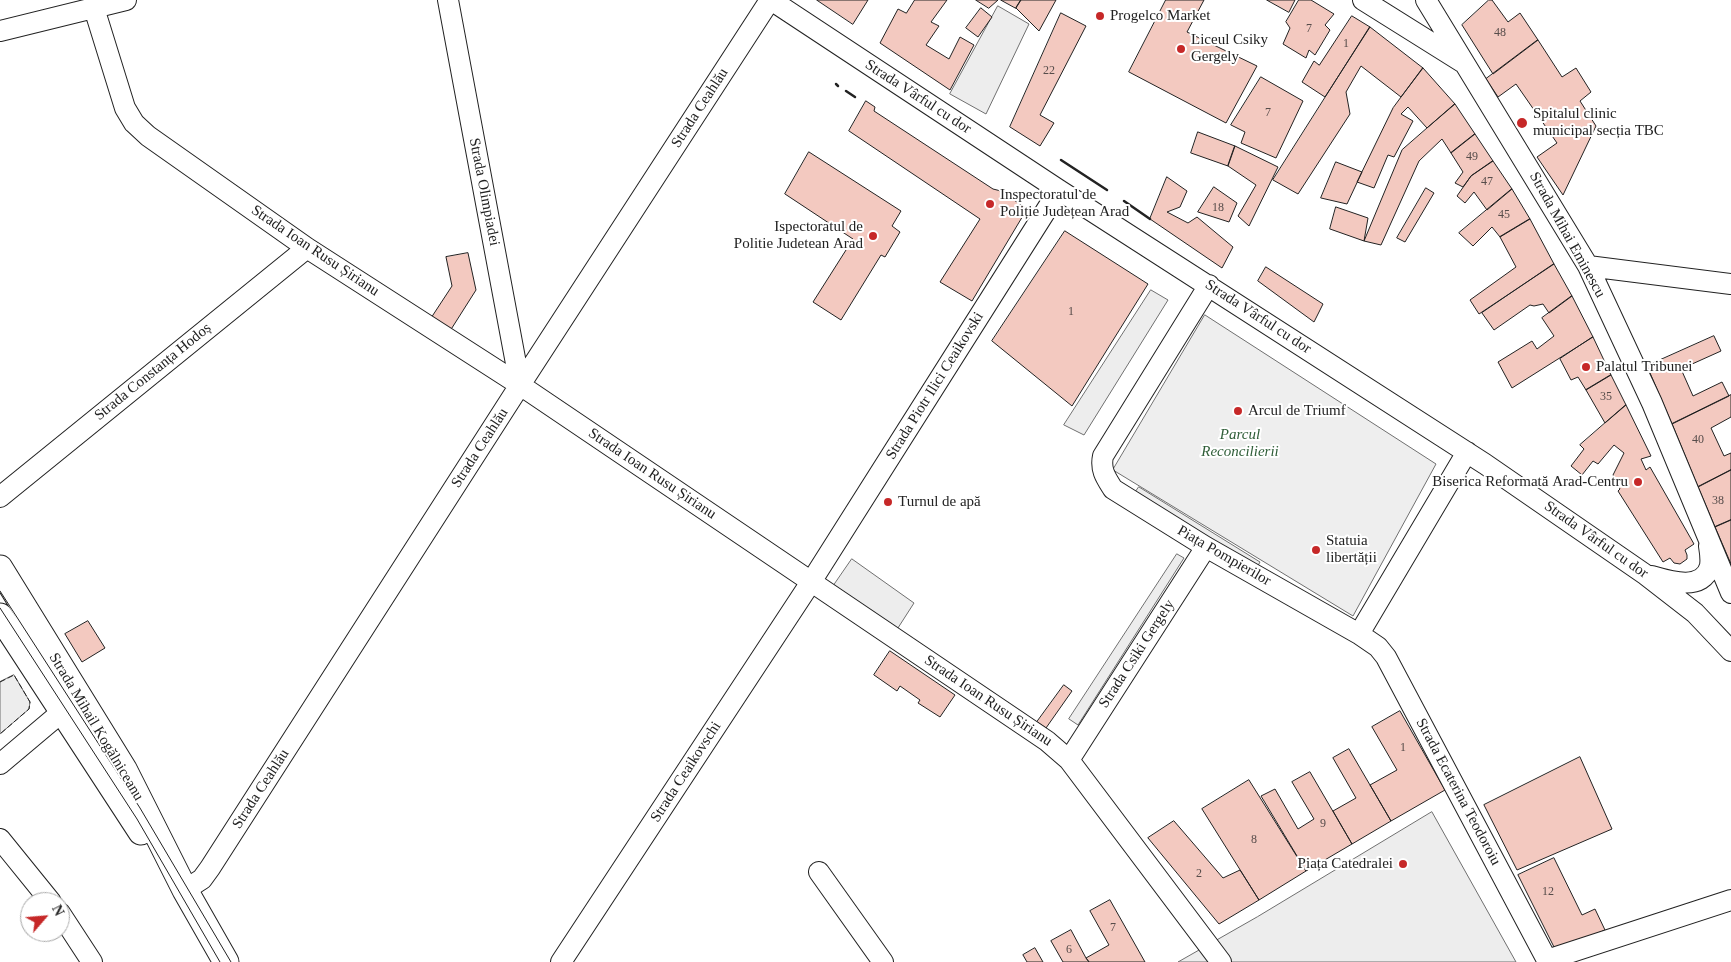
<!DOCTYPE html>
<meta charset="utf-8">
<style>
body{margin:0}
#map{position:relative;width:1731px;height:962px;overflow:hidden;background:#fff;font-family:"Times New Roman",serif}
canvas{display:block}
.north{position:absolute;left:20px;top:892px;width:50px;height:50px;box-sizing:border-box;background:#fff;border:1px solid #a7a7a7;border-radius:50%;rotate:63deg;font-size:14px;font-weight:700;line-height:20px;text-align:center;color:#222}
.north::after{content:'';display:block;margin:auto;width:18px;height:22px;background:#c62828;clip-path:polygon(50% 0,100% 100%,50% 72%,0 100%)}
</style>
<div id="map">
<canvas width="1731" height="962"></canvas>
<div class="north">N</div>
</div>
<script>
const ctx = document.querySelector('canvas').getContext('2d');
ctx.lineJoin = 'round';
function fill(path, color) {
  ctx.fillStyle = color;
  ctx.fill(path, 'evenodd');
}
function stroke(path, color, width, dash) {
  ctx.strokeStyle = color;
  ctx.lineWidth = width;
  ctx.lineCap = dash ? 'butt' : 'round';
  ctx.setLineDash(dash || []);
  ctx.stroke(path);
}
function write(font, color, halo, rows, align = 'center') {
  ctx.font = font + ' "Times New Roman",serif';
  ctx.lineWidth = 4;
  ctx.setLineDash([]);
  ctx.textBaseline = 'middle';
  ctx.strokeStyle = halo;
  ctx.fillStyle = color;
  for (const [text, x, y, turn = 0] of rows) {
    ctx.save();
    ctx.translate(x, y);
    ctx.rotate((+turn || 0) * Math.PI / 180);
    ctx.textAlign = isNaN(turn) ? turn : align;
    if (halo) ctx.strokeText(text, 0, 0);
    ctx.fillText(text, 0, 0);
    ctx.restore();
  }
}
const green = new Path2D(`
 M 1205,315 L 1436,464 L 1353,616 L 1113,470 Z`);
const parking = new Path2D(`
 M 998,6 L 1029,24 L 986,114 L 950,94 Z
 M 1151,290 L 1168,300 L 1084,435 L 1064,425 Z
 M 1139,487 L 1260,562 L 1255,571 L 1132,497 Z
 M 1177,554 L 1184,558 L 1078,725 L 1069,719 Z
 M 852,559 L 914,603 L 896,631 L 832,588 Z
 M 14,675 L 30,702 L 29,709 L 0,734 L 0,682 Z
 M 1432,812 L 1516,962 L 1178,962 L 1257,917 Z`);
const building = new Path2D(`
 M 817,0 L 868,0 L 853,24 Z
 M 915,0 L 947,0 L 931,22 L 939,26 L 926,45 L 949,59 L 960,37 L 974,45 L 950,90 L 880,43 L 898,9 L 906,13 Z
 M 976,0 L 998,0 L 989,8 Z
 M 1001,0 L 1021,0 L 1016,8 Z
 M 1021,0 L 1056,0 L 1039,31 L 1016,8 Z
 M 1166,0 L 1204,0 L 1187,32 L 1257,66 L 1226,123 L 1129,72 Z
 M 1267,0 L 1295,0 L 1289,12 Z
 M 1299,0 L 1311,0 L 1334,14 L 1325,25 L 1330,30 L 1315,55 L 1309,50 L 1306,58 L 1283,44 L 1290,28 L 1286,22 Z
 M 1489,0 L 1492,0 L 1508,22 L 1520,13 L 1538,40 L 1493,74 L 1462,25 Z
 M 981,8 L 992,17 L 978,37 L 966,28 Z
 M 1061,13 L 1086,26 L 1040,115 L 1054,123 L 1040,146 L 1010,127 Z
 M 1352,16 L 1370,27 L 1325,97 L 1302,82 L 1314,61 L 1319,65 Z
 M 1370,27 L 1423,68 L 1401,97 L 1361,66 L 1346,92 L 1350,114 L 1298,194 L 1273,180 Z
 M 1538,40 L 1562,77 L 1576,68 L 1591,92 L 1580,101 L 1596,126 L 1563,195 L 1537,157 L 1557,143 L 1516,84 L 1498,97 L 1486,79 Z
 M 1423,68 L 1455,104 L 1427,128 L 1408,107 L 1401,114 L 1413,121 L 1394,157 L 1388,155 L 1374,188 L 1357,182 L 1393,108 Z
 M 1261,77 L 1303,101 L 1276,158 L 1241,143 L 1245,132 L 1231,125 Z
 M 866,101 L 875,107 L 874,111 L 993,189 L 1001,191 L 1027,209 L 972,301 L 940,282 L 980,219 L 849,131 Z
 M 1455,104 L 1475,134 L 1451,153 L 1442,139 L 1419,161 L 1381,245 L 1364,241 L 1402,150 Z
 M 1198,132 L 1235,146 L 1228,166 L 1191,153 Z
 M 1475,134 L 1493,161 L 1471,176 L 1463,187 L 1455,183 L 1463,172 L 1451,153 Z
 M 1235,146 L 1278,167 L 1249,226 L 1238,216 L 1256,185 L 1228,166 Z
 M 809,152 L 901,211 L 892,226 L 900,232 L 885,257 L 881,255 L 841,320 L 813,302 L 853,239 L 785,194 Z
 M 1493,161 L 1512,189 L 1487,210 L 1474,192 L 1465,203 L 1457,196 L 1471,176 Z
 M 1336,162 L 1362,172 L 1347,204 L 1321,198 Z
 M 1167,177 L 1187,191 L 1180,207 L 1167,212 L 1188,223 L 1197,217 L 1233,247 L 1222,268 L 1150,219 Z
 M 1214,187 L 1237,203 L 1229,222 L 1198,212 Z
 M 1426,188 L 1434,193 L 1405,242 L 1397,238 Z
 M 1512,189 L 1530,219 L 1500,237 L 1492,227 L 1473,246 L 1459,233 Z
 M 1336,207 L 1368,218 L 1364,241 L 1330,229 Z
 M 1530,219 L 1554,264 L 1479,314 L 1470,300 L 1516,267 L 1500,237 Z
 M 1065,231 L 1148,284 L 1072,406 L 992,341 Z
 M 468,253 L 476,290 L 450,331 L 431,318 L 452,286 L 446,257 Z
 M 1554,264 L 1572,296 L 1549,313 L 1543,304 L 1534,306 L 1530,305 L 1494,330 L 1482,313 Z
 M 1266,267 L 1323,304 L 1314,322 L 1258,281 Z
 M 1572,296 L 1593,337 L 1512,388 L 1498,362 L 1532,341 L 1537,349 L 1554,336 L 1542,318 Z
 M 1714,336 L 1721,351 L 1681,369 L 1693,396 L 1722,382 L 1729,396 L 1672,424 L 1647,366 Z
 M 1593,337 L 1611,375 L 1586,390 L 1578,377 L 1571,380 L 1560,359 Z
 M 1611,375 L 1626,405 L 1605,423 L 1586,390 Z
 M 1731,395 L 1731,417 L 1711,428 L 1724,456 L 1731,453 L 1731,470 L 1698,487 L 1672,424 Z
 M 1626,405 L 1651,456 L 1641,459 L 1646,470 L 1650,467 L 1694,544 L 1685,550 L 1687,555 L 1687,559 L 1680,564 L 1674,563 L 1670,558 L 1663,562 L 1618,491 L 1620,489 L 1613,475 L 1624,453 L 1614,445 L 1598,464 L 1593,461 L 1582,475 L 1571,466 L 1584,449 L 1580,445 Z
 M 1731,470 L 1731,520 L 1715,527 L 1698,487 Z
 M 1731,520 L 1731,564 L 1715,527 Z
 M 88,621 L 105,648 L 82,662 L 65,634 Z
 M 890,651 L 955,695 L 940,717 L 918,703 L 920,700 L 900,686 L 897,691 L 874,675 Z
 M 1064,685 L 1072,691 L 1046,728 L 1037,722 Z
 M 1400,711 L 1445,790 L 1391,821 L 1370,785 L 1397,770 L 1372,727 Z
 M 1349,749 L 1391,821 L 1352,844 L 1333,811 L 1356,798 L 1333,758 Z
 M 1580,757 L 1612,829 L 1517,870 L 1484,805 Z
 M 1310,772 L 1352,844 L 1306,871 L 1261,796 L 1275,789 L 1298,829 L 1314,819 L 1292,782 Z
 M 1249,780 L 1306,871 L 1259,900 L 1202,809 Z
 M 1174,821 L 1223,878 L 1240,870 L 1259,900 L 1219,924 L 1148,838 Z
 M 1554,858 L 1582,915 L 1595,909 L 1605,930 L 1556,951 L 1518,875 Z
 M 1110,900 L 1145,962 L 1089,962 L 1086,958 L 1109,945 L 1090,911 Z
 M 1071,930 L 1086,958 L 1089,962 L 1063,962 L 1051,941 Z
 M 1035,948 L 1043,962 L 1027,962 L 1023,955 Z`);
const minor = new Path2D(`
 M 448,0 L 520,385
 M 771,0 L 1059,190 L 1485,464 L 1646,575 L 1695,613 L 1731,651
 M 1363,0 L 1462,62
 M 1426,0 L 1588,266 L 1652,403 L 1731,593
 M 94,8 L 125,108 L 134,123 L 148,136 L 307,248 L 520,385 L 1047,741 L 1069,760 L 1221,962
 M 0,31 L 126,0
 M 1588,266 L 1731,284
 M 1209,285 L 1103,456 C 1100,470 1106,478 1113,489 L 1206,547 L 1359,634 L 1467,452
 M 0,497 L 307,248
 M 1652,576 C 1669,581 1703,592 1710,566 C 1711,560 1710,552 1709,546
 M 1359,634 L 1378,647 L 1386,657 L 1548,962
 M 1069,760 L 1206,547
 M 0,764 L 63,711
 M 0,839 L 51,902
 M 819,872 L 883,962
 M 185,890 L 202,879 L 210,868 L 520,385 L 770,0
 M 60,913 L 92,962
 M 1547,960 L 1731,900
 M 561,962 L 811,582 L 1059,190`);
const major = new Path2D(`
 M 0,568 L 124,769 L 185,890 L 226,962
 M 0,616 L 141,832`);
const tram = new Path2D(`
 M 0,591 L 140,808 L 231,962
 M 0,608 L 137,819 L 220,962`);
const fence = new Path2D(`
 M 0,682 L 14,675 L 30,702 L 29,709 L 0,734`);
const wall = new Path2D(`
 M 836,84 L 838,86
 M 846,91 L 855,97
 M 1061,160 L 1107,190
 M 1124,201 L 1150,219`);
const markers = [
 [1100,16,5,"#c62828"],
 [1181,49,5,"#c62828"],
 [1522,123,6,"#c62828"],
 [990,204,5,"#c62828"],
 [873,236,5,"#c62828"],
 [1586,367,5,"#c62828"],
 [1238,411,5,"#c62828"],
 [1638,482,5,"#c62828"],
 [888,502,5,"#c62828"],
 [1316,550,5,"#c62828"],
 [1403,864,5,"#c62828"]
];
const numberNames = [
 ["7",1309,29],
 ["48",1500,33],
 ["1",1346,44],
 ["22",1049,71],
 ["7",1268,113],
 ["49",1472,157],
 ["47",1487,182],
 ["18",1218,208],
 ["45",1504,215],
 ["1",1071,312],
 ["35",1606,397],
 ["40",1698,440],
 ["38",1718,501],
 ["1",1403,748],
 ["9",1323,824],
 ["8",1254,840],
 ["2",1199,874],
 ["12",1548,892],
 ["7",1113,928],
 ["6",1069,950]
];
const poiNames = [
 ["Progelco Market",1110,16],
 ["Liceul Csiky",1191,40],
 ["Gergely",1191,57],
 ["Spitalul clinic",1533,114],
 ["municipal secția TBC",1533,131],
 ["Inspectoratul de",1000,195],
 ["Poliție Județean Arad",1000,212],
 ["Ispectoratul de",863,227,"right"],
 ["Politie Judetean Arad",863,244,"right"],
 ["Palatul Tribunei",1596,367],
 ["Arcul de Triumf",1248,411],
 ["Biserica Reformată Arad-Centru",1628,482,"right"],
 ["Turnul de apă",898,502],
 ["Statuia",1326,541],
 ["libertății",1326,558],
 ["Piața Catedralei",1393,864,"right"]
];
const streetNames = [
 ["Strada Vârful cu dor",918,97,33],
 ["Strada Ceahlău",700,108,-57],
 ["Strada Olimpiadei",484,192,79],
 ["Strada Mihai Eminescu",1567,235,61],
 ["Strada Ioan Rusu Șirianu",315,251,34],
 ["Strada Vârful cu dor",1258,317,33],
 ["Strada Constanța Hodoș",153,372,-39],
 ["Strada Piotr Ilici Ceaikovski",935,386,-58],
 ["Strada Ceahlău",480,448,-57],
 ["Strada Ioan Rusu Șirianu",652,474,34],
 ["Strada Vârful cu dor",1596,540,35],
 ["Piața Pompierilor",1224,556,30],
 ["Strada Csiki Gergely",1137,654,-57],
 ["Strada Ioan Rusu Șirianu",988,701,34],
 ["Strada Mihail Kogălniceanu",96,727,59],
 ["Strada Ceaikovschi",686,772,-57],
 ["Strada Ceahlău",261,789,-57],
 ["Strada Ecaterina Teodoroiu",1458,792,62]
];
const parkNames = [
 ["Parcul",1240,435],
 ["Reconcilierii",1240,452]
];
fill(green, '#eee');
stroke(green, '#6f6f6f', 1);
fill(parking, '#ededed');
stroke(parking, '#6f6f6f', 1);
fill(building, '#f3c9c0');
stroke(building, '#222', 1);
stroke(minor, '#222', 22);
stroke(major, '#222', 27);
stroke(minor, '#fff', 20);
stroke(major, '#fff', 25);
stroke(tram, '#222', 1);
stroke(fence, '#222', 1, [6, 2.5]);
stroke(wall, '#222', 2.5);
for (const [x, y, r, color] of markers) {
  const dot = new Path2D();
  dot.arc(x, y, r, 0, 2 * Math.PI);
  ctx.fillStyle = color;
  ctx.fill(dot);
  stroke(dot, '#fff', 2);
}
write('12px', '#564c4a', null, numberNames);
write('15px', '#222', '#fff', poiNames, 'left');
write('15px', '#222', '#fff', streetNames);
write('italic 15px', '#2f5e38', '#fff', parkNames);
</script>
